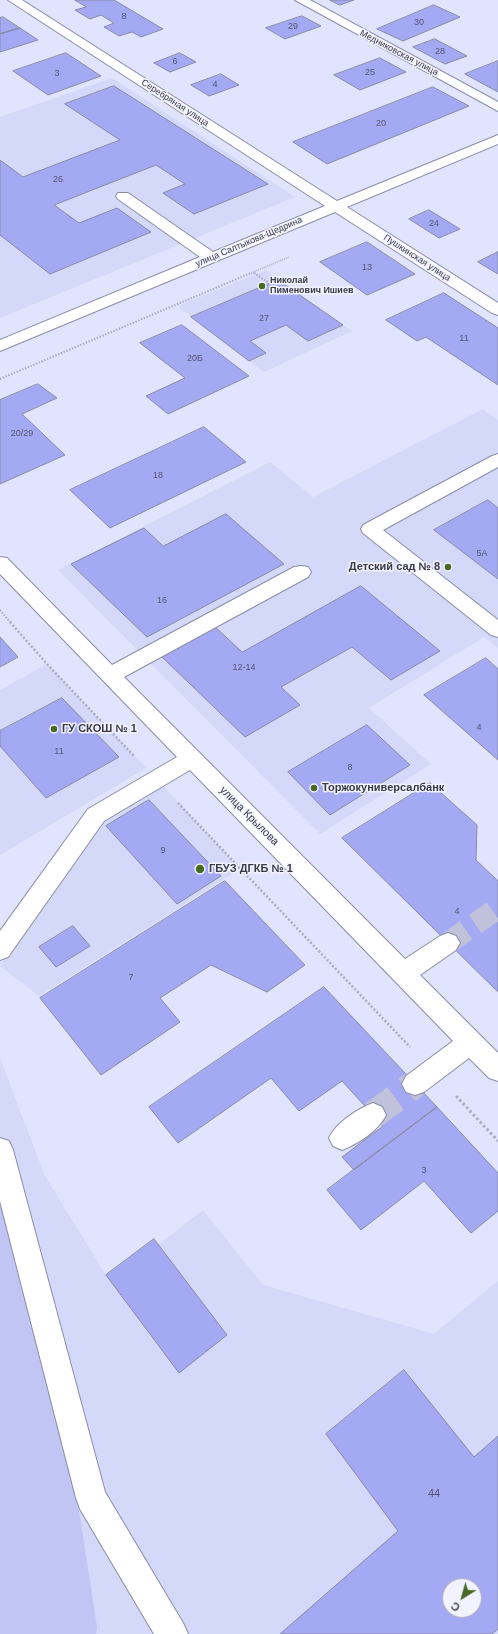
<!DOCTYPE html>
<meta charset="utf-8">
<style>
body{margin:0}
#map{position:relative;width:498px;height:1634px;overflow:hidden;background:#e1e4ff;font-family:Arial,sans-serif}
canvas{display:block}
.north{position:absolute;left:442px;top:1578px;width:40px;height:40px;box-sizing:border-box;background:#f2f3fe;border:1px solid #a8a9b4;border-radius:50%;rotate:217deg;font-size:11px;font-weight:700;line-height:16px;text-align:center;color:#393a45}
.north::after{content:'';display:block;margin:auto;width:14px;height:18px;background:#476921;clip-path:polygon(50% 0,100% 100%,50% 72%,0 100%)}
</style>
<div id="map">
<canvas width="498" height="1634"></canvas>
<div class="north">С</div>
</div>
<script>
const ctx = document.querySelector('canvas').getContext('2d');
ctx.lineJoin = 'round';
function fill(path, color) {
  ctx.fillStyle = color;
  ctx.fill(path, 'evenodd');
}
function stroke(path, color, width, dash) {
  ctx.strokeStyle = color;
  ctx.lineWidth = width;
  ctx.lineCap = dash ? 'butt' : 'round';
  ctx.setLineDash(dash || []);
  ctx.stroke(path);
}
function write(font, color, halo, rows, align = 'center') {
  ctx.font = font + ' Arial,sans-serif';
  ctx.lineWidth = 3;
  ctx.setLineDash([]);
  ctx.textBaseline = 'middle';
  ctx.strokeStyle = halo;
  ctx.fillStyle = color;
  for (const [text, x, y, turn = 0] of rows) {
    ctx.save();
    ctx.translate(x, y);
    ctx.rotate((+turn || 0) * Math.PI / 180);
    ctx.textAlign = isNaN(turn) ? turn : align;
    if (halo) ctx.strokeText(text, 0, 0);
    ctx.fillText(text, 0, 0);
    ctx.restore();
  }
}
const built = new Path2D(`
 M 112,78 L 295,197 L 0,318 L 0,117 Z
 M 266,270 L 343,325 L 352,331 L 264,372 L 178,306 Z
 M 483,409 L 498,420 L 498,648 L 484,637 L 369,708 L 431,764 L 320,834 L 58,570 L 270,462 L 313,497 Z
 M 47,664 L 146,768 L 0,855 L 0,690 Z
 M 163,786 L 240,869 L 39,996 L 0,966 L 102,822 Z
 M 0,1058 L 45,1176 L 106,1275 L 154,1239 L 158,1245 L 203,1210 L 263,1285 L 434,1334 L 498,1281 L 498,1634 L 0,1634 ZM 450,1586 L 474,1586 L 474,1610 L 450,1610 Z`);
const green = new Path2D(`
 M 0,1202 L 78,1504 L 97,1627 L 96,1634 L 0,1634 Z`);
const building = new Path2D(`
 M 75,0 L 114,0 L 163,29 L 141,37 L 132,32 L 119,36 L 104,27 L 114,23 L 101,15 L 90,19 L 75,10 L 86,7 Z
 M 330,0 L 354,0 L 340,5 Z
 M 434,5 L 460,17 L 403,41 L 377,29 Z
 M 302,16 L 321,26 L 285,39 L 266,28 Z
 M 3,17 L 20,28 L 0,34 L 0,18 Z
 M 20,28 L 38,40 L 0,52 L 0,34 Z
 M 435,39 L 467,56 L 445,64 L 413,47 Z
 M 66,53 L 101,76 L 48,95 L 13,71 Z
 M 180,53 L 196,62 L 170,72 L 154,63 Z
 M 380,58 L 406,72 L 360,90 L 334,75 Z
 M 498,61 L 498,92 L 465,74 Z
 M 221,74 L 239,85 L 209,96 L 191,85 Z
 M 114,86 L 268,184 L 194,214 L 163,193 L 185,184 L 156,165 L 54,205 L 79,223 L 117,208 L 151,232 L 50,274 L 0,235 L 0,160 L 23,177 L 120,140 L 65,104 Z
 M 433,87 L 469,106 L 327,164 L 293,142 Z
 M 429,210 L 460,229 L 439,238 L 409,219 Z
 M 367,242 L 415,274 L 367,295 L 320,262 Z
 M 498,252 L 498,274 L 478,262 Z
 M 278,280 L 343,325 L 308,341 L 286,325 L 250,341 L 266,353 L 249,361 L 191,317 Z
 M 444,293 L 498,328 L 498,385 L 426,337 L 417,341 L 386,320 Z
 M 182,325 L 249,376 L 168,414 L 146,396 L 185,378 L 140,343 Z
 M 38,384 L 57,398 L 22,414 L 65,455 L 0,484 L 0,400 Z
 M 204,427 L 246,462 L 110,528 L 70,490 Z
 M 488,500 L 498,508 L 498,579 L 434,530 Z
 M 226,514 L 284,564 L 147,637 L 71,564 L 144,528 L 163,546 Z
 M 361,586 L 440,651 L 391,680 L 352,647 L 281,687 L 300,705 L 245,737 L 160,655 L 214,626 L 242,652 Z
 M 0,637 L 18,657 L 0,667 Z
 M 486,658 L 498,669 L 498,760 L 424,695 Z
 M 62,698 L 119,757 L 46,798 L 0,746 L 0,731 Z
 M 367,725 L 410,765 L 330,815 L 288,772 Z
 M 430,783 L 477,825 L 476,860 L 498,881 L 498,992 L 342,838 Z
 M 149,800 L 221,876 L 177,904 L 106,826 Z
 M 225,881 L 305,965 L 267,992 L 211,965 L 160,998 L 180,1022 L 101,1075 L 40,998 Z
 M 73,926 L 90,946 L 56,967 L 39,947 Z
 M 324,987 L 437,1107 L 354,1170 L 342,1157 L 383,1126 L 342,1081 L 299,1111 L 271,1078 L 178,1143 L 149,1107 Z
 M 437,1107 L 498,1173 L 498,1211 L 471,1233 L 424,1181 L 361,1230 L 327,1190 Z
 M 154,1239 L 227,1335 L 179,1373 L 106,1275 Z
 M 404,1370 L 474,1457 L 498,1436 L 498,1629 L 492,1634 L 280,1634 L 398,1531 L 326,1434 ZM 450,1586 L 474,1586 L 474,1610 L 450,1610 Z`);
const minorTunnelFar1 = new Path2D(`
 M 448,943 L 498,908`);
const minorTunnel = new Path2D(`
 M 373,1115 L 415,1084`);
const pathFar3 = new Path2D(`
 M 253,272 L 256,274
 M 249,274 L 289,257`);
const pathFar2 = new Path2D(`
 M 254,273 L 269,283
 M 0,379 L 251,273
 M 0,610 L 11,623`);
const pathFar1 = new Path2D(`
 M 10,622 L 47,664 L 135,757
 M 178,803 L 410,1047`);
const path = new Path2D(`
 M 456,1096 L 498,1141`);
const minor = new Path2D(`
 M 8,0 L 22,0 L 337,201 L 498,135 L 498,144 L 347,207 L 498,303 L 498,315 L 492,313 L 335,212 L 0,351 L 0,340 L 200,257 L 118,199 L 116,196 L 118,193 L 128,193 L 213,252 L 325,206 Z
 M 295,0 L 310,0 L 498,102 L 498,111 Z
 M 498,454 L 498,467 L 383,530 L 498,620 L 498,637 L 491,635 L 363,533 L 361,529 L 363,525 L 492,456 Z
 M 0,557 L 7,558 L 112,665 L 294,567 L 301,566 L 308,567 L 311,572 L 308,577 L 124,677 L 405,959 L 440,936 L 448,933 L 456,936 L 460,943 L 456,950 L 420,975 L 498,1053 L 498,1081 L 489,1078 L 469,1058 L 424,1092 L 415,1095 L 406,1092 L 402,1084 L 406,1076 L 453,1041 L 190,770 L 104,821 L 8,957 L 0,960 L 0,931 L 88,809 L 177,757 L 0,574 Z
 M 373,1103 L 382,1107 L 386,1115 C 379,1130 358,1144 342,1150 L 333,1146 L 329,1138 C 336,1123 357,1109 373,1103 Z
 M 0,1138 L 9,1141 L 13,1150 L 105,1492 L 183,1623 L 188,1634 L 154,1634 L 80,1509 L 76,1498 L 0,1201 Z`);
const markers = [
 [262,286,4,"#476921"],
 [448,567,4,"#476921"],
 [54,729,4,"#476921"],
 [314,788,4,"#476921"],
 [200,869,5,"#476921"]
];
const numberNames = [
 ["8",124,17],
 ["30",419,23],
 ["29",293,27],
 ["28",440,52],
 ["6",175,62],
 ["25",370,73],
 ["3",57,74],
 ["4",215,85],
 ["20",381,124],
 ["26",58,180],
 ["24",434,224],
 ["13",367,268],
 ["27",264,319],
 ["11",464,339],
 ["20Б",195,359],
 ["20/29",22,434],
 ["18",158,476],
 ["5А",482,554],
 ["16",162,601],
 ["12-14",244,668],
 ["4",479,728],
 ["11",59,752],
 ["8",350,768],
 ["9",163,851],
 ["4",457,912],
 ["7",131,978],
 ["3",424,1171]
];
const farStreetnames = [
 ["Медниковская улица",399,53,28],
 ["Серебряная улица",175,103,33],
 ["улица Салтыкова-Щедрина",249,242,-23],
 ["Пушкинская улица",417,258,33]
];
const farPoinames = [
 ["Николай",270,281],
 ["Пименович Ишиев",270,291]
];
const poiNames = [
 ["Детский сад № 8",440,567,"right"],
 ["ГУ СКОШ № 1",62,729],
 ["Торжокуниверсалбанк",322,788],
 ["ГБУЗ ДГКБ № 1",209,869]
];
const streetNames = [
 ["улица Крылова",249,816,45]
];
const nearNumbernames = [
 ["44",434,1494]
];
fill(built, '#d4d8f9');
fill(green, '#c1c5f3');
fill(building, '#a4a9f4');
stroke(building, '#888ba3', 1);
stroke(minorTunnelFar1, '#bfc2da', 22, [22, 11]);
stroke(minorTunnel, '#bfc2da', 28, [28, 14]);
stroke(minor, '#8a8da5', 2);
stroke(pathFar3, '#aaacc2', 1.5, [1, 1]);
stroke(pathFar2, '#aaacc2', 2, [1.5, 1.5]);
stroke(pathFar1, '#aaacc2', 2.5, [2, 2]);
stroke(path, '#aaacc2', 3, [2.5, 2.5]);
fill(minor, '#fff');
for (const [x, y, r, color] of markers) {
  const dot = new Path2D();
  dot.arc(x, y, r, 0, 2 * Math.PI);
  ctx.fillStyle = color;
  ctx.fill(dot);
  stroke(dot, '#f2f3fe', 1.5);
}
write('9px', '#545671', null, numberNames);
write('9px', '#393a45', '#f2f3fe', farStreetnames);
write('bold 9px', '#393a45', '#f2f3fe', farPoinames, 'left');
write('bold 11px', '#393a45', '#f2f3fe', poiNames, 'left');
write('11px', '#393a45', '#f2f3fe', streetNames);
write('11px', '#545671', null, nearNumbernames);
</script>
